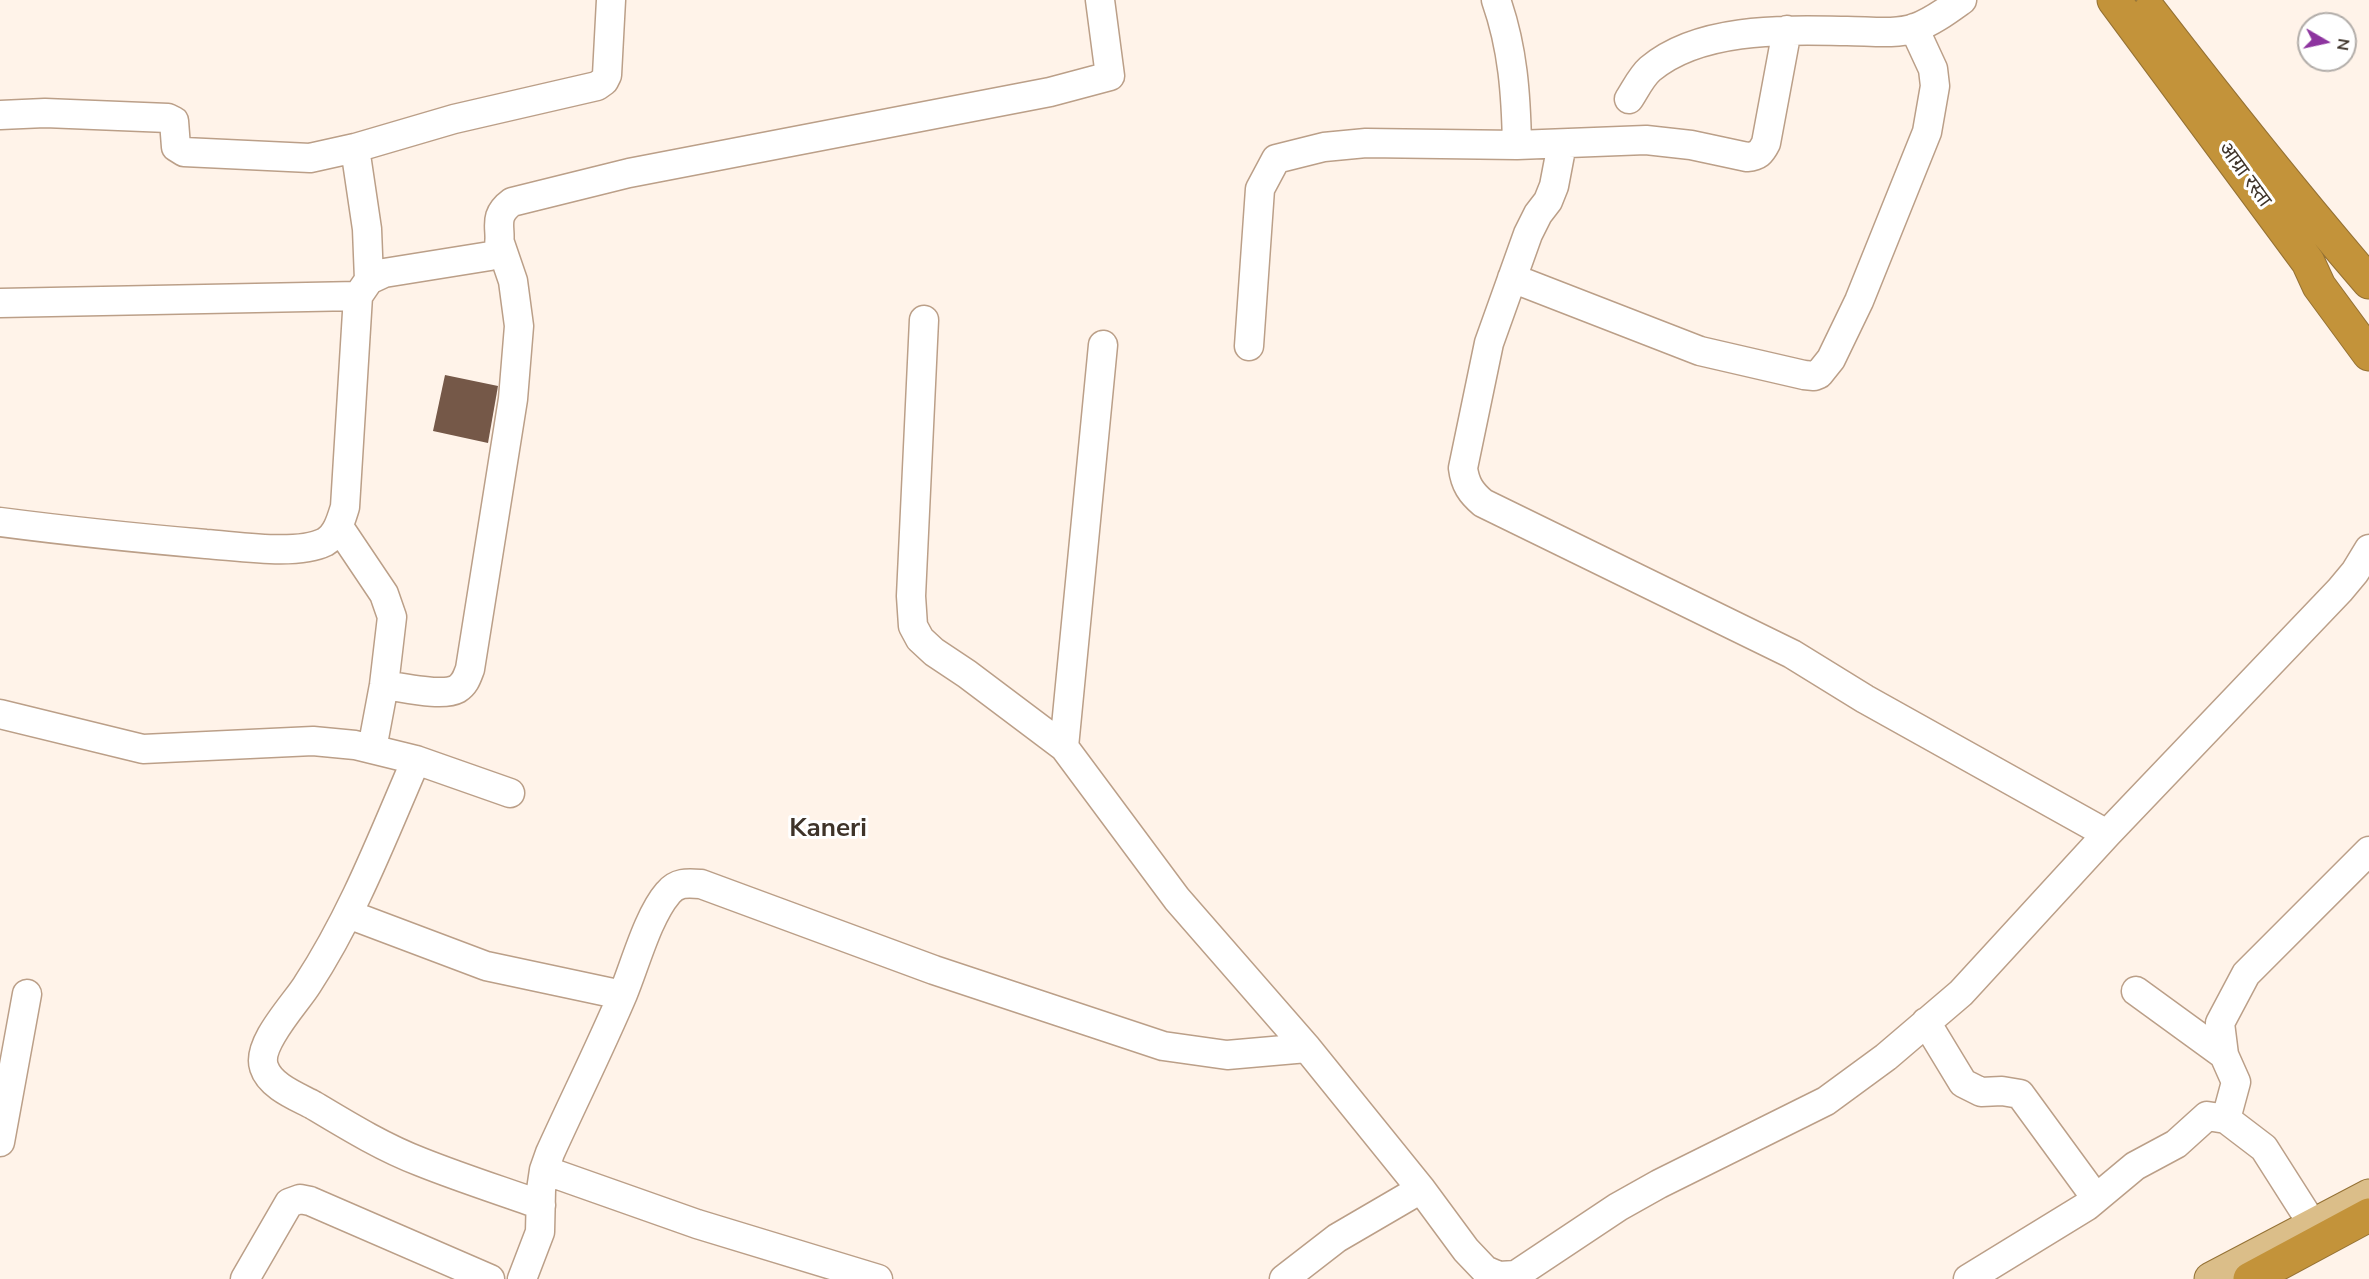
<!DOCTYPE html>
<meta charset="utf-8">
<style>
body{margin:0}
#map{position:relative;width:2369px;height:1279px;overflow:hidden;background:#fff3e9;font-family:"Nunito Sans",sans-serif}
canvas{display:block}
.north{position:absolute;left:2297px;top:12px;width:60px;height:60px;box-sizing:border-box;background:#fff;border:2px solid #b2ada9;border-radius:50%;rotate:99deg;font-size:16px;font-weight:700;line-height:24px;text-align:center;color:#3e3329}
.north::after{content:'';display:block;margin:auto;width:21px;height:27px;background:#8d349f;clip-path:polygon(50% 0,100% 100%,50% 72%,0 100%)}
</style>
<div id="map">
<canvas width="2369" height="1279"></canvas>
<div class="north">N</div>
</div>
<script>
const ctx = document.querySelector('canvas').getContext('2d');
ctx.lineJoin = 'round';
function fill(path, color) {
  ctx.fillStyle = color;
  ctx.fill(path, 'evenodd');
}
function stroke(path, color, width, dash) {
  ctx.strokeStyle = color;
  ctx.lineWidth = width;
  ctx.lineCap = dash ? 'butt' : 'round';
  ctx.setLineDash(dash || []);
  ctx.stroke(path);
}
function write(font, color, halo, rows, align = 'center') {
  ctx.font = font + ' "Nunito Sans","Noto Sans Devanagari",sans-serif';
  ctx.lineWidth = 6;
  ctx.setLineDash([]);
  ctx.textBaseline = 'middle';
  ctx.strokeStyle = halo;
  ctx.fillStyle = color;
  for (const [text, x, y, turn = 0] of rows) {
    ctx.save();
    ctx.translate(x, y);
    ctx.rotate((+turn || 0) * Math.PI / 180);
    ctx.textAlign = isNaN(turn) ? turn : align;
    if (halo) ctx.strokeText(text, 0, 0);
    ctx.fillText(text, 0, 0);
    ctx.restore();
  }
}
const building = new Path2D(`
 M 445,375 L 498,386 L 488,443 L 433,431 Z`);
const minor = new Path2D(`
 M 1496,0 C 1513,48 1516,95 1517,145
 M 1629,99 C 1635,90 1641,77 1650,69 C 1700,27 1785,30 1847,31 C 1869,31 1895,35 1915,28 C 1932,22 1948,10 1962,0
 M 0,115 L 45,113 L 168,118 L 174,121 L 176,147 L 184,152 L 310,158 L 355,148
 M 1562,144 L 1554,186 L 1548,201 L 1538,214 L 1528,234 L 1489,343 L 1463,468 C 1465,484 1471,493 1483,503 L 1792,654 L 1865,699 L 2107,834
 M 1512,278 L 1700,351 L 1804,375 L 1814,376 L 1819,374 L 1831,359 L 1859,301 L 1927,132 L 1935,86 L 1933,69 L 1914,28
 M 369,280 L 367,229 L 355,148 L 454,119 L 597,86 L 604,81 L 607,75 L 611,0
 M 0,303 L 358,296 L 369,280 L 384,273 L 490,256 L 498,251 C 504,230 490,218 512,202 L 629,173 L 1050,92 L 1110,76 L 1100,0
 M 924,320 L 911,596 L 913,626 L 920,639 L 934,652 L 967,674 L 1064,747 L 1177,899 L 1307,1048
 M 1249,346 L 1260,189 L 1276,159 L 1324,147 L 1366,143 L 1517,145 L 1646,140 L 1691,145 L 1747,157 C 1758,156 1761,153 1766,143 L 1787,30
 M 0,522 C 69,531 137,538 206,544 C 237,546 297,556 325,542 C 337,535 341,520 345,507 L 358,296
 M 339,527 L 384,594 L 392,617 L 384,685 L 372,749
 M 384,685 C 402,687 442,697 457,689 C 465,684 467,677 470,669 L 513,399 L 519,326 L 513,281 L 500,243
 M 0,714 L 143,749 L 313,741 L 355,745 L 416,760 L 510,793
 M 1064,747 L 1103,345
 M 416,760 C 383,836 353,915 307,985 C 296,1003 256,1044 264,1067 C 270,1086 296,1096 313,1105 C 348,1126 384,1148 421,1162 C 461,1178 502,1191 541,1205
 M 348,914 L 486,966 L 622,995
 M 2136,991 L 2224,1055
 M 1926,1022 L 1963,1083 L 1981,1092 L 2002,1091 L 2020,1094 L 2096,1198
 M 2226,1119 L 2236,1082 L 2224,1055 L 2220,1023 L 2246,974 L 2369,851
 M 0,1142 L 27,994
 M 544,1170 L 697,1224 L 878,1279
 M 245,1279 L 289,1203 L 300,1199 L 310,1201 L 490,1279
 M 522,1279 L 540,1232 L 541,1190 L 544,1170 L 550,1153 C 574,1100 600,1048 623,994 C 635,965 648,916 668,893 C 677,882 687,883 701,884 L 934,970 L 1163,1046 L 1227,1055 L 1307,1048 L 1421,1189 L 1466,1250 L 1485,1270 L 1499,1276 L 1516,1275 L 1618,1207 L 1659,1184 L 1826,1101 L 1886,1057 L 1961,993 L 2107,834 L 2340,590 L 2355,572 L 2369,549
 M 1284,1279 L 1337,1238 L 1421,1189
 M 1968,1279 L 2087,1206 L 2135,1166 L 2176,1144 L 2207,1116 L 2226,1119 L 2264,1148 L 2313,1225`);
const major = new Path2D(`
 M 2211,1279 L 2369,1196`);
const highway = new Path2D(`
 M 2114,0 L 2308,262 L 2319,286 L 2369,354
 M 2150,11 C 2221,103 2293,194 2369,282
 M 2250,1279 L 2369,1215`);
const streetNames = [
 ["आग्रा रस्ता",2244,175,54]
];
const districtNames = [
 ["Kaneri",828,830]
];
fill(building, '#755848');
stroke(minor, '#bb9f88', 31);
stroke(major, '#947134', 35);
stroke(highway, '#947134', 35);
stroke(minor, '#fff', 28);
stroke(major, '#dbbe89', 33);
stroke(highway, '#c3933a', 33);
write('20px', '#3e3329', '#fff', streetNames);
write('bold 26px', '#3e3329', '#fff', districtNames);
</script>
